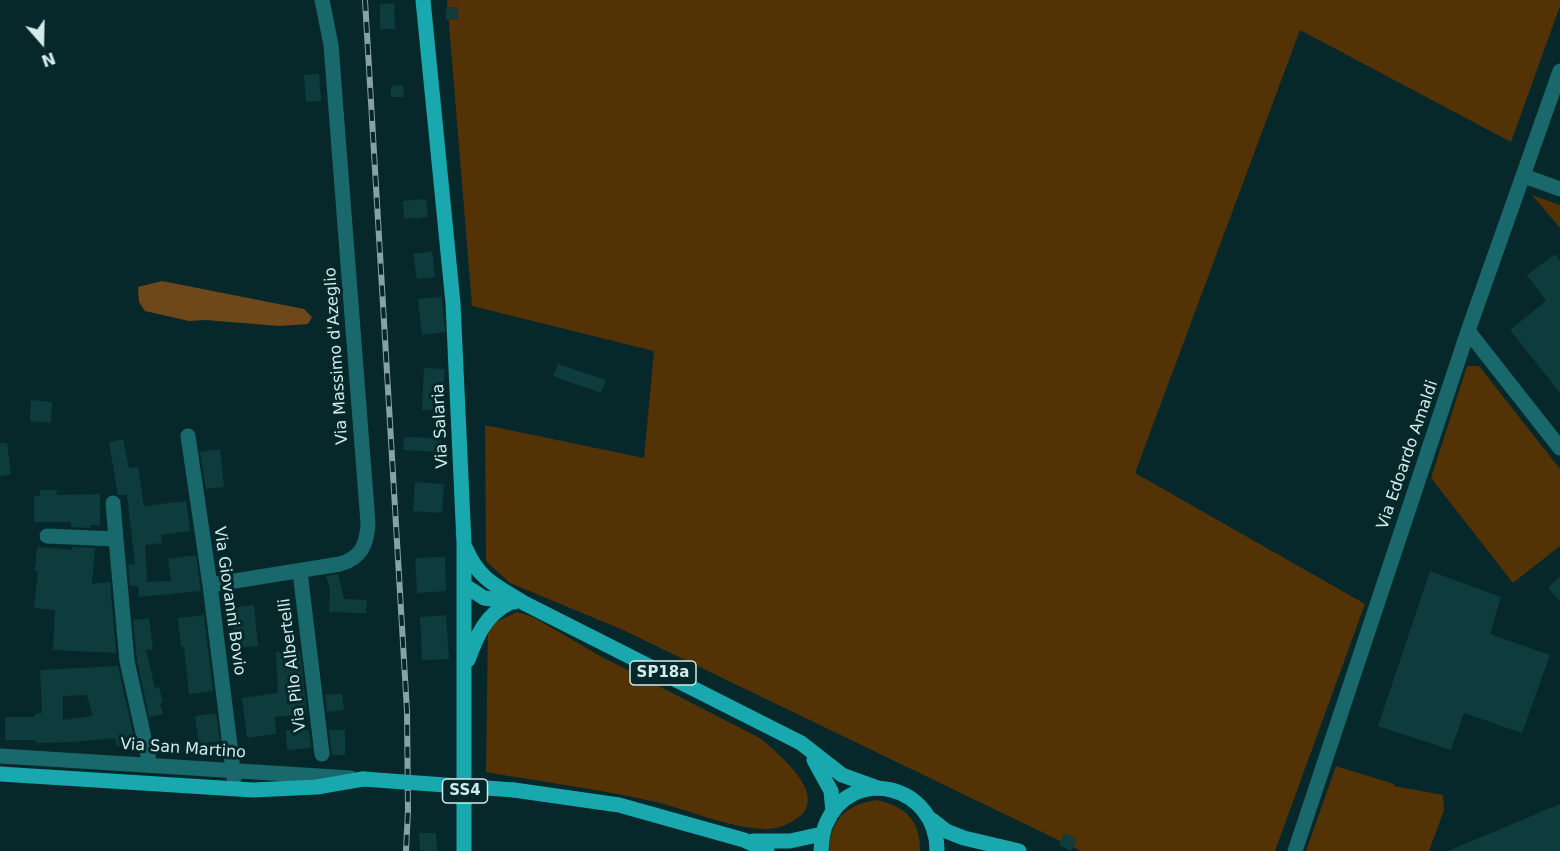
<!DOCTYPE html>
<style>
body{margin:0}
#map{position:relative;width:1560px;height:851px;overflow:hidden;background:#06282a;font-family:"DejaVu Sans",sans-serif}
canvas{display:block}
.north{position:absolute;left:12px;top:12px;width:60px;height:60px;-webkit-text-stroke:4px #06282a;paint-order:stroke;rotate:160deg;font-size:16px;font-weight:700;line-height:24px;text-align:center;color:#d3eaeb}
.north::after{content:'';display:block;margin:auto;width:21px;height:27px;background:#d3eaeb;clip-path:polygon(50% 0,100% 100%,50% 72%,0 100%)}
</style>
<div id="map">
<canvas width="1560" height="851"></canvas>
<div class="north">N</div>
</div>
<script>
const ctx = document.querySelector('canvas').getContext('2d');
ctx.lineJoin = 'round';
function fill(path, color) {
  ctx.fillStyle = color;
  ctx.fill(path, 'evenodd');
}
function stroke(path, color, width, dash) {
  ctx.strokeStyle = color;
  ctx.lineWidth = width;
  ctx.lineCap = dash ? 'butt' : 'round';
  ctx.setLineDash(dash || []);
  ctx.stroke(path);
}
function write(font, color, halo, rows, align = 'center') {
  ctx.font = font + ' "DejaVu Sans",sans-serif';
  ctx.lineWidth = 6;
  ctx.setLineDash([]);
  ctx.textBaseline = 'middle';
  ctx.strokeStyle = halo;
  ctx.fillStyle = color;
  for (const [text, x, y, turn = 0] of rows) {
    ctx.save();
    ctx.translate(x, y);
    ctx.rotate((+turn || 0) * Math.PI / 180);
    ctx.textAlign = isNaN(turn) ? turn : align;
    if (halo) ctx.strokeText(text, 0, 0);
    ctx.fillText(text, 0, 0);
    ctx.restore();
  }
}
const green = new Path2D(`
 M 447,0 L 1560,0 L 1560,6 L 1511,142 L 1300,30 L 1135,473 L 1365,604 L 1275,851 L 1081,851 L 623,630 L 510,583 L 486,561 L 485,425 L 644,458 L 654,351 L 472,306 Z
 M 1532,195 L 1560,205 L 1560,228 Z
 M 1467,366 L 1479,366 L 1560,469 L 1560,546 L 1513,583 L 1431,478 Z
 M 517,612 L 533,617 L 602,657 L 760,738 C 778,753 832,797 796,819 C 787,825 778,829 767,829 C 728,828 693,811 656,802 C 600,789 542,782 486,772 L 488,626 Z
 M 1336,766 L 1394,784 L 1394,786 L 1443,795 L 1444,810 L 1429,851 L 1306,851 Z
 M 877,800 C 905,806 921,821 920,851 L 829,851 C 831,819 845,805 877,800 Z`);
const forest = new Path2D(`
 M 162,281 L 304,309 L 312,317 L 308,324 L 279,326 L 206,320 L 189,321 L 145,311 L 139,302 L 138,287 Z`);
const building = new Path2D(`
 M 394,3 L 395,29 L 380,29 L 380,4 Z
 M 446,7 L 458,7 L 458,20 L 446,20 Z
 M 319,74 L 321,101 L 306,102 L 304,75 Z
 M 403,85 L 404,97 L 391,97 L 391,86 Z
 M 426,199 L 428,217 L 404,219 L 403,201 Z
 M 432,251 L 435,277 L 417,279 L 413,254 Z
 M 1555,254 L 1560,261 L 1560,393 L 1510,330 L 1546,301 L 1527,275 Z
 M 442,297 L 445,332 L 422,335 L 418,299 Z
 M 558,364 L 606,380 L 601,393 L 553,376 Z
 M 424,368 L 445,369 L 442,411 L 422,410 Z
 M 31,400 L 52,402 L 51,423 L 30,421 Z
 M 404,437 L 441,438 L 441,452 L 403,450 Z
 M 123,439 L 129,468 L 138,467 L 144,506 L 186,501 L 190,531 L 161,535 L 162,543 L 145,545 L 147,582 L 171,581 L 168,559 L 196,555 L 201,591 L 139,597 L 138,586 L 130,586 L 128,565 L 135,564 L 127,495 L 118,495 L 109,442 Z
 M 0,443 L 7,443 L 11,474 L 0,476 Z
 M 220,449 L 224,487 L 206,489 L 200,452 Z
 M 415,482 L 444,484 L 442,513 L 413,511 Z
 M 40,490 L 57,490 L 56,495 L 100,494 L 100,525 L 90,525 L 90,528 L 71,527 L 71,522 L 34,522 L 34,496 L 40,496 Z
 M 37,547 L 72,550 L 72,547 L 95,548 L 92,584 L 110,582 L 116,653 L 53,650 L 55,610 L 34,608 L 38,571 L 35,571 Z
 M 445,557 L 446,591 L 417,593 L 415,558 Z
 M 1430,571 L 1501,597 L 1490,634 L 1550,655 L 1522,733 L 1464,713 L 1451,750 L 1378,726 Z
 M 338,574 L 344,599 L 367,600 L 366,613 L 329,612 L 330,589 L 326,576 Z
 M 1560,577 L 1560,602 L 1548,587 Z
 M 254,605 L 258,646 L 235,648 L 231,608 Z
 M 204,615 L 213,691 L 189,694 L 184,647 L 181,647 L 178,618 Z
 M 446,615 L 449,659 L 422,660 L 420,617 Z
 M 149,618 L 153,649 L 146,650 L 155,688 L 159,687 L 163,703 L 160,704 L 163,714 L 149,717 L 137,660 L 133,620 Z
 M 300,651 L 307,714 L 275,717 L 276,734 L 247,738 L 242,698 L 278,693 L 276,652 Z
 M 118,666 L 135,742 L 117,746 L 115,738 L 72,742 L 36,743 L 36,740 L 5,740 L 5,717 L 35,717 L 35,714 L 42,713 L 40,670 ZM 87,695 L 93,716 L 63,720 L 63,696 Z
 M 342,694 L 344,710 L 327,712 L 325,695 Z
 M 216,713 L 220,741 L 199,744 L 195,716 Z
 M 286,730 L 309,730 L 311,748 L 287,750 Z
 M 329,730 L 345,730 L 345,755 L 332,755 Z
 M 1560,804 L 1560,851 L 1448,851 Z
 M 419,833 L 436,833 L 437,851 L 420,851 Z
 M 1065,833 L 1077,840 L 1071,851 L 1059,845 Z`);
const minor = new Path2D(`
 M 1524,176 L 1560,189
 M 1468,331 L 1560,448
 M 188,436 L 210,585 L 234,778
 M 113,503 L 116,539
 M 47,536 L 116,539 L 127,661 L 150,765
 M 300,572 L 322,754
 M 210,585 L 340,564 C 361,558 367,545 368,523 L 331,45 L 322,0
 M 0,756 L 351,778
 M 1295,851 L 1468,331 L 1560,71`);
const major = new Path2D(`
 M 423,0 L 453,303 L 464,543 L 464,851
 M 466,549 C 479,580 497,586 524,603 L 801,743 L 842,775 L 878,788
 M 464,585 L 484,598 L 514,602
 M 468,660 C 477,635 486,614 511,602
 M 814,760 L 831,791 L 833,812
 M 0,774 L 253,790 L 317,787 L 363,779
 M 514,790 L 619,805 L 744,840 L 767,851
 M 932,820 L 946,831 L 964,838 L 1019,851
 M 753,841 L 790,841 L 822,834
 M 821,851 C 822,841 822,832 826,824 C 851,764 937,784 937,851`);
const rail = new Path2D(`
 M 365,0 L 407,711 L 408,810 L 406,851`);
const majorBridge = new Path2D(`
 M 363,779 L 514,790`);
const shields = [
 [663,673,66],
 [465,791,45]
];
const shieldNames = [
 ["SP18a",663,673],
 ["SS4",465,791]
];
const streetNames = [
 ["Via Massimo d'Azeglio",337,356,-94],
 ["Via Salaria",441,426,-93],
 ["Via Edoardo Amaldi",1408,455,-71],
 ["Via Giovanni Bovio",229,601,82],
 ["Via Pilo Albertelli",293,665,-97],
 ["Via San Martino",183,749,4]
];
fill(green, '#533205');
fill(forest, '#6f481a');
fill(building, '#0e3c3d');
stroke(minor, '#19686b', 15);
stroke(major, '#18a8ad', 15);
stroke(rail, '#87a2a4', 6);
stroke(rail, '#06282a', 4, [11]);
stroke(majorBridge, '#18a8ad', 15);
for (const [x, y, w] of shields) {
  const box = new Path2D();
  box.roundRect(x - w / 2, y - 12, w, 24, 4.5);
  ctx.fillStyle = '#06282a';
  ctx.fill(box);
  stroke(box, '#d3eaeb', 1.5);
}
write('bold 15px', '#d3eaeb', null, shieldNames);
write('16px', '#d3eaeb', '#06282a', streetNames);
</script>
